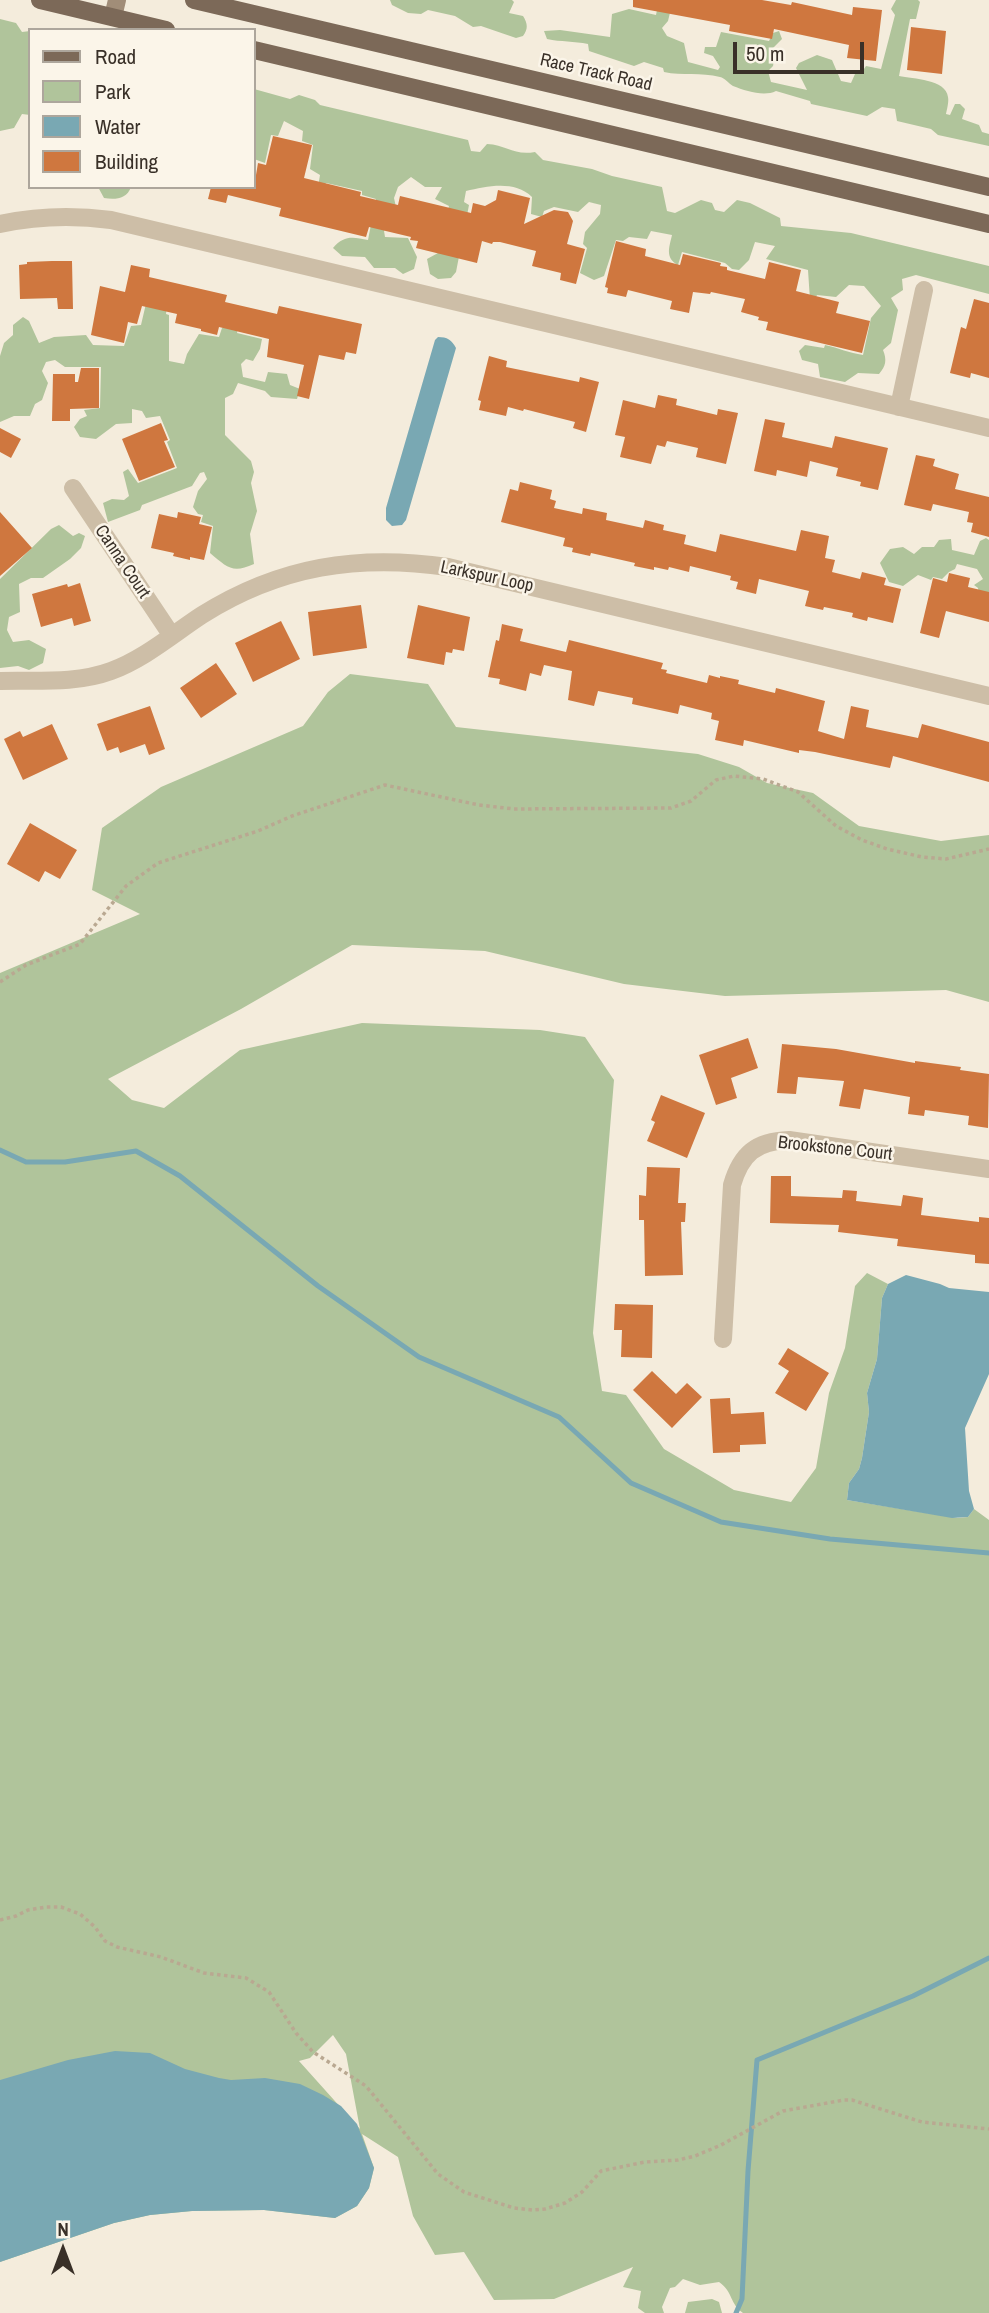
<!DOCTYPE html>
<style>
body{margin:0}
#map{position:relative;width:989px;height:2313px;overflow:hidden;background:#f4ecdc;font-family:"Archivo Narrow",sans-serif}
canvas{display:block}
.legend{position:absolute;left:28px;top:28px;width:228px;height:161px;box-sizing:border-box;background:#fbf5e9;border:2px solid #ada69c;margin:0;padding:9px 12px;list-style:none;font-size:21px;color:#393028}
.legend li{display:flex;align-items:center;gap:14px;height:35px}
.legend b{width:35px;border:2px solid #ada69c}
.north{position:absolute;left:28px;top:2215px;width:70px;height:70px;-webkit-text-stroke:5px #fbf5e9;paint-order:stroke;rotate:0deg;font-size:19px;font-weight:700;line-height:28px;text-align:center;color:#393028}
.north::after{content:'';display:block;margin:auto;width:24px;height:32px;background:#393028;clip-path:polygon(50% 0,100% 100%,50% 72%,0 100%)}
.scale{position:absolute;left:733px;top:42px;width:131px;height:32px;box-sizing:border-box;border:4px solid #393028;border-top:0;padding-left:9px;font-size:21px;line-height:24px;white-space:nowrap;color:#393028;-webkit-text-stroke:5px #fbf5e9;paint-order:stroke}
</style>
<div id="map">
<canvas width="989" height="2313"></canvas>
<ul class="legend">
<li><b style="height:9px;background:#7c6958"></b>Road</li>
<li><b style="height:19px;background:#b0c49b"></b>Park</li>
<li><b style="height:19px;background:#79a8b3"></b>Water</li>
<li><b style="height:19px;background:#cf773f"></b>Building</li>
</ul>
<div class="north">N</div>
<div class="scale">50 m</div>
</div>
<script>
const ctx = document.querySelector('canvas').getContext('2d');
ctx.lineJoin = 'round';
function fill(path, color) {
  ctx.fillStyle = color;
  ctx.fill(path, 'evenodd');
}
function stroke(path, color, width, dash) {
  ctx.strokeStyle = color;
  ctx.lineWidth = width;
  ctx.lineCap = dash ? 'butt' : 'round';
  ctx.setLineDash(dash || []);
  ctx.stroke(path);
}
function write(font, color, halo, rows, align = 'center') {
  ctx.font = font + ' "Archivo Narrow",sans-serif';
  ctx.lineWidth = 5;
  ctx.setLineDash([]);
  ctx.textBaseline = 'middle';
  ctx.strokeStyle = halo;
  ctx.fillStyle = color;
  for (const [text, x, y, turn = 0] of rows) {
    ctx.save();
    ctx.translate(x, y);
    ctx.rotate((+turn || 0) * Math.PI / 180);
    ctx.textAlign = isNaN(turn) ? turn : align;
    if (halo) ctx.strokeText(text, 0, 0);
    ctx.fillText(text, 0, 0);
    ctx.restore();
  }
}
const green = new Path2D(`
 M 390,0 L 512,0 L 514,2 L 509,13 L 523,16 C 528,24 528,29 523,36 L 516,38 L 481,26 L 473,27 L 455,16 L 428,10 L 421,14 L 408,13 L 392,5 Z
 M 659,0 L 673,0 L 668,21 L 662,28 L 667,36 L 684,43 L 688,62 L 718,70 L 720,67 L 713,56 L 704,53 L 705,47 L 716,47 L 721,32 L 769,41 L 773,33 L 779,31 L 782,39 L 773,48 L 775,53 L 773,66 L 768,71 L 771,82 L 807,90 L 796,68 L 799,63 L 817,55 L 832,60 L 841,81 L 851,83 L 855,74 L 862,72 L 866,66 L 881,69 L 895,15 L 891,9 L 896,0 L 918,0 L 920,2 L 916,19 L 910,19 L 899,76 C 913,79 946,79 948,97 C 949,102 947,109 946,114 L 950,115 L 955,104 L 960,104 L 965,109 L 962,119 L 979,125 L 982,132 L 989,134 L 989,146 L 938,135 L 931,129 L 897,121 L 895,109 L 882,107 L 867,116 L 811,104 L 810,101 L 776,91 C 764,97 746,91 733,86 C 728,83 725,78 720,77 C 701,72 682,76 664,72 L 663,68 L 644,62 L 634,66 L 589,51 L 588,44 C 574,41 561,42 547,39 L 544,31 L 560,30 L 610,37 L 612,14 L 629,9 L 656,15 Z
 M 0,19 L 16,23 L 22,32 L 30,31 L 30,115 L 22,114 L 14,128 L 0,131 Z
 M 254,89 L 290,99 L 299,95 L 315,100 L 320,105 L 468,140 L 471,151 L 480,152 L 487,144 C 507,145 514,156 535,152 L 543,160 L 592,169 L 612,176 L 662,187 L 667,211 L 675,213 L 701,200 L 712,203 L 715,210 L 724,212 L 737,200 L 750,203 L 780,218 L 781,226 L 851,233 L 989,266 L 989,294 L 916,275 L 902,279 L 903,290 L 891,298 L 898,310 L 891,343 L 883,350 C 887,360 886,366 879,374 L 858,373 L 845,382 L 820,377 L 818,364 L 802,360 L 799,351 L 805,345 L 824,348 L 825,345 C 839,348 849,353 863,355 L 871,318 L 881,306 L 864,286 L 849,285 L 836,297 L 817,295 L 814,302 L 810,300 L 808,270 L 766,259 L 775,246 L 755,242 L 749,260 L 739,270 L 732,269 L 725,263 L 682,252 L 678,265 C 665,258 669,248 672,235 L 651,231 L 647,239 L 629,237 L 623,241 L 616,240 L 604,276 L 594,280 L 580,273 L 587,248 L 583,244 L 585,232 L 600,214 L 601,205 L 589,202 L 578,212 L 554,207 L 544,211 L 542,217 L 531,214 L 532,197 C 515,180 487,186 466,191 L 464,202 L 469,205 L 456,272 L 451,278 L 438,279 L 430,274 L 427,259 L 438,253 L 449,206 L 435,199 L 442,187 L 425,187 L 411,177 L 398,187 L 394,198 L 396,207 L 392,222 L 384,231 L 385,237 L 408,238 L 417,257 L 414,269 L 403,274 L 395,268 L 374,268 L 365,257 L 342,256 L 333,248 C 344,235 353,237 368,240 L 376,199 L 362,195 L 362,191 L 326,183 L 322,189 L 318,187 L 320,175 L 310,169 L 313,145 L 302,141 L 303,131 L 284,121 L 278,136 L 271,135 L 265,163 L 254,159 Z
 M 98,187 L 131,187 C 127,199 115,200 104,198 Z
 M 148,295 L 168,297 L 166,314 L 169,315 L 169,361 L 184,364 L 187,354 L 199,334 L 219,337 L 222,328 L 240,318 L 237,333 L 262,339 L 260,349 L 253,361 L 246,359 L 241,364 L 243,377 L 265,382 L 268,372 L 287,374 L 290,385 L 300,389 L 297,399 L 271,397 L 265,391 L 238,383 L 233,394 L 225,398 L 225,435 L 251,461 L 254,472 L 251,483 L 257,511 L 250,534 L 254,564 C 232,574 227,567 210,553 L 213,526 L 201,522 L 203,515 L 198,514 L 193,507 L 198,491 L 207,479 L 204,472 L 200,473 L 192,486 L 142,505 L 140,510 L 108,522 L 103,503 L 112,499 L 124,500 L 129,496 L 123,472 L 128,469 L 138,483 L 177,468 L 167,442 L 170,440 L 160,416 L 146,418 L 142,411 L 132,409 L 132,423 L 116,424 L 96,439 L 80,437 L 74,427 L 80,419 L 87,416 L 84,410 L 100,408 L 101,367 L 65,367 L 55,360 L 46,362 L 42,371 L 48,383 L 42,400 L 35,404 L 30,416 L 14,416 L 0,422 L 0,356 L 4,343 L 13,335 L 13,325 L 23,317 L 29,321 L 39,343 L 54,337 L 86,335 L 93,345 L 124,346 L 131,326 L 141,325 Z
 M 59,525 L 73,536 L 79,533 L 85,536 L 81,548 L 70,559 L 43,578 L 31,578 L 19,584 L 20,612 L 9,617 L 7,630 L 13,642 L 29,640 L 46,649 L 43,663 L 29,670 L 18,666 L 0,668 L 0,579 L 51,529 Z
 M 986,538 L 989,540 L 989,599 L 979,594 L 978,588 L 974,585 L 983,579 L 977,569 L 957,564 L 955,569 L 949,572 L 942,579 L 933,577 L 931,580 L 918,575 L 903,586 L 889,582 L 880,563 L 890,549 L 903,547 L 914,554 L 922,547 L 934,547 L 939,540 L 951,539 L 952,550 L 974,555 L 980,541 Z
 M 350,674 L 428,684 L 456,727 L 698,754 L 739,767 L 767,783 L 813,793 L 859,826 L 941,841 L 989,835 L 989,1002 L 946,990 L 725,996 L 624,984 L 485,951 L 352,945 L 241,1009 L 108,1079 L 132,1100 L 164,1108 L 240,1050 L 362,1023 L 540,1030 L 585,1037 L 614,1080 L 593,1333 L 602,1391 L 626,1395 L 664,1449 L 734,1490 L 791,1502 L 816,1468 L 829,1393 L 845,1348 L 855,1286 L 867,1273 L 888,1284 L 882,1298 L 877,1359 L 867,1393 L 869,1412 L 862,1458 L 859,1469 L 849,1483 L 847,1500 L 957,1518 L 968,1517 L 974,1509 L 989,1520 L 989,2313 L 743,2313 C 729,2303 734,2293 719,2282 L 700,2285 L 683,2279 L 675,2287 L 670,2288 L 662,2307 L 664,2313 L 645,2313 L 638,2308 L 641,2291 L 623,2287 L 633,2267 L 554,2299 L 494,2300 L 464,2252 L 435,2255 L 413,2216 L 398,2157 L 362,2134 L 374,2168 L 369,2188 L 357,2206 L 335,2218 L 264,2210 L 192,2211 L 150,2215 L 114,2223 L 0,2262 L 0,973 L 140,914 L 92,890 L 102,828 L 161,787 L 303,726 L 328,692 ZM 333,2035 L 346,2054 L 360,2129 L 299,2061 L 310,2058 Z
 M 712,2299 L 719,2302 L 722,2313 L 685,2313 L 688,2302 Z`);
const water = new Path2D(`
 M 438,337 C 447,337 452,340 456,348 L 406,520 L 402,525 L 392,526 L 386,520 L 386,508 L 435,340 Z
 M 906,1275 L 940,1284 L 949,1288 L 989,1292 L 989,1374 L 965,1428 L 969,1491 L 974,1509 L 968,1517 L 952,1518 L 847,1500 L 849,1483 L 859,1469 L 862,1458 L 869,1412 L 867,1393 L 877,1359 L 882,1298 L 888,1284 Z
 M 115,2051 L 150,2053 L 185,2069 L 219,2078 L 231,2080 L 265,2078 L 300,2084 L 323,2095 L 341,2106 L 357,2124 L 374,2168 L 369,2188 L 357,2206 L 335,2218 L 264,2210 L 192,2211 L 150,2215 L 114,2223 L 0,2262 L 0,2080 L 68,2060 Z`);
const stream = new Path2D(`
 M 0,1150 L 26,1162 L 65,1162 L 136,1151 L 180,1176 L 318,1286 L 419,1357 L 559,1417 L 631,1483 L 721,1522 L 830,1539 L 989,1553
 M 736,2313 L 742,2299 L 748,2171 L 757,2060 L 913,1996 L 989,1958`);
const building = new Path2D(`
 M 633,0 L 762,0 L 791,5 L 792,2 L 852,15 L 853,7 L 882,10 L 876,61 L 847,58 L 849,45 L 774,29 L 772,39 L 729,31 L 730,25 L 633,7 Z
 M 911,27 L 946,31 L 942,74 L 907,70 Z
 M 273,136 L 312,145 L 304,178 L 361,192 L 360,196 L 398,205 L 400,196 L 471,213 L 473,203 L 485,206 L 496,200 L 498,190 L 530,198 L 524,224 L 554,210 L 568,212 L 573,221 L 567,244 L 585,249 L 576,284 L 560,280 L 561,273 L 532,266 L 536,251 L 500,242 L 493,242 L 492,244 L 482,241 L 477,263 L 416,248 L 418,241 L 410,240 L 411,237 L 369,227 L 366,237 L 279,216 L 281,208 L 228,195 L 226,203 L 208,199 L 211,187 L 254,187 L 258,163 L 266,165 Z
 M 616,241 L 646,249 L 645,256 L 680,265 L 683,254 L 721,263 L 720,266 L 727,267 L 727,270 L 765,279 L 769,262 L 801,270 L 796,291 L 839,302 L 836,313 L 870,321 L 862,353 L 766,330 L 768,322 L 758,320 L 759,317 L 741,312 L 745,299 L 711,292 L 710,294 L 693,292 L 689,313 L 670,309 L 672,301 L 628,290 L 626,297 L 607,293 L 608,288 L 605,287 Z
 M 52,261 L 72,261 L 73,309 L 58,309 L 57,298 L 20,299 L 19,265 L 27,264 L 27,262 Z
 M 131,265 L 150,269 L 149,277 L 227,295 L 225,302 L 277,314 L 279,306 L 362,324 L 356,354 L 346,352 L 344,360 L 319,355 L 309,399 L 297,396 L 304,365 L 267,357 L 269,339 L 219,327 L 217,335 L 201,331 L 201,329 L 175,323 L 177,314 L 142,306 L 137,324 L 128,322 L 124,343 L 91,335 L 100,286 L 125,292 Z
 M 974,299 L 989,303 L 989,378 L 971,373 L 970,378 L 950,373 L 961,327 L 966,329 Z
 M 489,356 L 507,361 L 506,367 L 579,382 L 580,377 L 599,382 L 586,432 L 573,428 L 575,422 L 524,409 L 523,411 L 508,407 L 506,416 L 479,410 L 481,401 L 478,400 Z
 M 81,368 L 99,368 L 99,408 L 70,409 L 70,421 L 52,421 L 53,374 L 75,374 L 75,382 L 78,382 Z
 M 658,395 L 677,399 L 676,405 L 717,415 L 718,409 L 738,413 L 726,464 L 696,457 L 698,448 L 667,441 L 665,447 L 657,445 L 651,464 L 620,457 L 625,437 L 615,435 L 623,400 L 655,408 Z
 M 765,419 L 785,423 L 782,437 L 832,448 L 835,436 L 888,448 L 878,490 L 860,486 L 861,482 L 836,476 L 838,468 L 810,461 L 807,477 L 777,470 L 776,476 L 754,471 Z
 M 161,423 L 168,440 L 164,441 L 175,467 L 139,481 L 122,439 Z
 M 0,428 L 21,439 L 11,458 L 0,452 Z
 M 916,455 L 935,459 L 933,466 L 959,474 L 955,489 L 989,497 L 989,537 L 971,532 L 973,523 L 967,522 L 969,512 L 933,504 L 931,511 L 904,505 Z
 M 520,482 L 552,490 L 550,499 L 556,501 L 554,508 L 582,514 L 583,508 L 607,513 L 606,520 L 643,528 L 645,520 L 664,525 L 663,530 L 686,535 L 684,544 L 716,552 L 720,534 L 796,551 L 801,530 L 829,536 L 825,558 L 835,560 L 832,572 L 860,579 L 862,572 L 886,578 L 884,585 L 901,589 L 893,623 L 868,617 L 867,621 L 852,617 L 853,613 L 824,607 L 823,610 L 805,606 L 809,591 L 759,579 L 756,594 L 736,589 L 738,582 L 730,580 L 731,576 L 690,566 L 689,572 L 669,567 L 668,570 L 654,567 L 654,570 L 634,566 L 635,563 L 591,553 L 590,556 L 572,552 L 573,548 L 563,546 L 565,538 L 501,522 L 510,489 L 518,491 Z
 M 0,512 L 32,548 L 0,576 Z
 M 178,512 L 201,517 L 199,524 L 212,527 L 204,560 L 190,557 L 190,560 L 173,556 L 174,553 L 151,548 L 159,514 L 177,518 Z
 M 949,573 L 970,578 L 968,587 L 989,592 L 989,622 L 946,611 L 939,638 L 920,633 L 933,578 L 947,582 Z
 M 80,583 L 91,621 L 74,626 L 72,618 L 41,627 L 32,594 L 67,584 L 68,587 Z
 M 361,605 L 367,648 L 313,656 L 308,612 Z
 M 418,605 L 470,617 L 464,651 L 453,649 L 452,653 L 446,652 L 444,665 L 407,658 Z
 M 281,621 L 300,659 L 253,682 L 235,643 Z
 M 502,624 L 523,629 L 520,641 L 566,652 L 569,640 L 663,663 L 661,669 L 667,670 L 666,673 L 707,683 L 709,675 L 720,678 L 720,676 L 739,680 L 738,684 L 775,693 L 776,688 L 825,701 L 818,731 L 844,739 L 851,706 L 869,710 L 866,727 L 918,738 L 922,724 L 989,742 L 989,782 L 893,756 L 890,768 L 815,752 L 799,750 L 799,753 L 744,740 L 743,746 L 715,740 L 719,721 L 711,719 L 712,713 L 680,705 L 678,714 L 632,704 L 633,698 L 598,691 L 594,706 L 568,700 L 572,671 L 544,665 L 541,676 L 530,673 L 526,691 L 499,684 L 500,679 L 488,677 L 496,640 L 499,641 Z
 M 216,663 L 237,694 L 201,718 L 180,688 Z
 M 150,706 L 165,749 L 149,755 L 145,744 L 120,753 L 118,747 L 107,751 L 97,724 Z
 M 52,724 L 68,759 L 23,780 L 4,739 L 20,731 L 23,737 Z
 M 30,823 L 77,850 L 60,879 L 45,871 L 39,882 L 7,864 Z
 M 748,1038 L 758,1068 L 731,1078 L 737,1098 L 716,1105 L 699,1055 Z
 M 782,1044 L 836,1049 L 915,1063 L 915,1061 L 961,1067 L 960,1070 L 989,1074 L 988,1128 L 968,1125 L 969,1116 L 925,1110 L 924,1116 L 908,1114 L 910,1097 L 864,1089 L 860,1109 L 839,1106 L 844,1081 L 798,1077 L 796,1094 L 777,1093 Z
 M 661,1095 L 705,1113 L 687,1158 L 647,1141 L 655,1122 L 651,1120 Z
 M 647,1167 L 680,1168 L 678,1203 L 686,1203 L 685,1222 L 681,1222 L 683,1275 L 645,1276 L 644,1220 L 639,1220 L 639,1195 L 646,1196 Z
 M 771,1176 L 791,1176 L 791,1196 L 842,1198 L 843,1190 L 857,1191 L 856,1201 L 901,1206 L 903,1195 L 923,1198 L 921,1215 L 979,1222 L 979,1217 L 989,1218 L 989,1264 L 975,1263 L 975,1255 L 897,1246 L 898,1239 L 838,1232 L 839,1225 L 770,1223 Z
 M 615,1304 L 653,1305 L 652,1358 L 621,1357 L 622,1330 L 614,1330 Z
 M 788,1348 L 829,1373 L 806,1411 L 775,1393 L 789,1371 L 778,1364 Z
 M 652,1371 L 676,1394 L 687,1383 L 702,1397 L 672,1428 L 633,1390 Z
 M 730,1398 L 731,1414 L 764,1412 L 766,1444 L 740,1445 L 740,1452 L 713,1453 L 710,1399 Z`);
const path = new Path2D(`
 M 0,982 L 26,965 L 80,944 L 126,886 L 158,863 L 258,831 L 292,816 L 385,785 L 479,805 L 514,809 L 671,808 L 691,801 L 716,780 L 734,776 L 763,779 L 798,792 L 836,826 L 862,840 L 887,849 L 922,857 L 946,859 L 989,849
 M 0,1920 L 16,1916 L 28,1910 L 46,1907 L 61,1907 L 80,1914 L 95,1927 L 105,1941 L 117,1947 L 161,1957 L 204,1973 L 246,1978 L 269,1992 L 296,2033 L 313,2052 L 366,2086 L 438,2174 L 464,2192 L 514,2208 L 533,2210 L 545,2209 L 565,2203 L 582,2192 L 601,2171 L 645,2162 L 678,2160 L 695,2156 L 721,2145 L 783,2111 L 844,2100 L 852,2100 L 922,2122 L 989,2129`);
const street = new Path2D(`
 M 0,224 C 37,216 73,215 111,220 L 989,428
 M 899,407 L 924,290
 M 73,488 L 172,636
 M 0,681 C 36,680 76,684 111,671 C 144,659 173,634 202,615 C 280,566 358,554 448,567 L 989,696
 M 723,1339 L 732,1185 C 741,1154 756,1141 789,1140 L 989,1169`);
const secondary = new Path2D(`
 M 113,17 L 117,0`);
const primary = new Path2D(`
 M 40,0 L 166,30
 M 194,0 L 989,187
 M 254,50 L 989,224`);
const streetNames = [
 ["Race Track Road",596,73,13],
 ["Canna Court",122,562,56],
 ["Larkspur Loop",487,577,12],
 ["Brookstone Court",835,1149,6]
];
fill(green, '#b0c49b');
fill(water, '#79a8b3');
stroke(stream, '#79a8b3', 5);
fill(building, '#cf773f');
stroke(path, '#b9a891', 3.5, [3.5, 3.5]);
stroke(street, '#cdbea7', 18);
stroke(secondary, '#a18d78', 18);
stroke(primary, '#7c6958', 18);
write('18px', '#393028', '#fbf5e9', streetNames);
</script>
